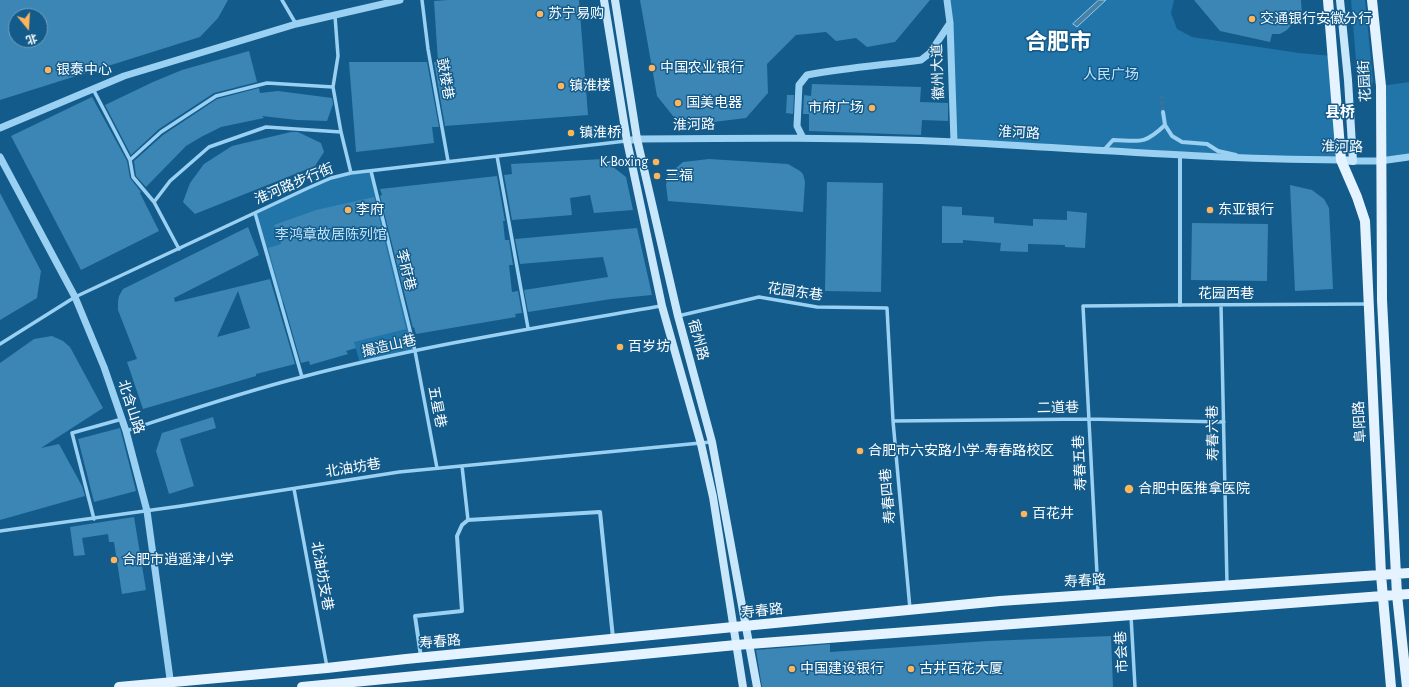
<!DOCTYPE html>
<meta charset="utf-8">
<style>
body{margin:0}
#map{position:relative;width:1409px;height:687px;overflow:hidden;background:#135b8b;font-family:"Alegreya Sans","Noto Sans SC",sans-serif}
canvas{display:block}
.north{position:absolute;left:8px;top:8px;width:40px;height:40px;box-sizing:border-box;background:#135b8b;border:1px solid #719db9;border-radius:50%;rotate:162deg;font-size:11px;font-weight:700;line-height:16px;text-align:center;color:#fff}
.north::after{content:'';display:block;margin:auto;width:14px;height:18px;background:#ffb45a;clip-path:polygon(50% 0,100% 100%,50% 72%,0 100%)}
</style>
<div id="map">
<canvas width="1409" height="687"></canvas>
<div class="north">北</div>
</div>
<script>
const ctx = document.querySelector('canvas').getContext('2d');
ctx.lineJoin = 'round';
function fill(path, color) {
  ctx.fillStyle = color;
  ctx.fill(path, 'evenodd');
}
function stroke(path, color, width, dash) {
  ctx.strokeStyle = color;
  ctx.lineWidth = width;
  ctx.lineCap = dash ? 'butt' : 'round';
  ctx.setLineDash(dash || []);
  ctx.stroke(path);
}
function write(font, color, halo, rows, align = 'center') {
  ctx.font = font + ' "Alegreya Sans","Noto Sans SC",sans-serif';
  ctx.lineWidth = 3;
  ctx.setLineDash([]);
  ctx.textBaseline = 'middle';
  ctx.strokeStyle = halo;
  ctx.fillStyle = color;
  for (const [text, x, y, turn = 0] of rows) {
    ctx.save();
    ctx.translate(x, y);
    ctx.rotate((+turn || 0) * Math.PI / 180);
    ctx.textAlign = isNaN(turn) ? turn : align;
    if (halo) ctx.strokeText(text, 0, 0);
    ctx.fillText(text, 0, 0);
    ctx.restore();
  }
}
const green = new Path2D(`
 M 947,0 L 1174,0 L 1171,13 L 1177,29 L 1192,37 L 1299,53 L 1332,56 L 1341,160 L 954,142 Z
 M 1351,0 L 1365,0 L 1373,81 L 1371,88 L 1367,90 L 1361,90 L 1358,84 Z
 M 1409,82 L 1409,157 L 1380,161 L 1381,86 Z
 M 371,171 L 415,351 L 360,363 L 338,287 L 281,302 L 255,213 L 331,178 Z`);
const water = new Path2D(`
 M 1099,0 L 1106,0 L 1077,27 L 1073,24 Z`);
const building = new Path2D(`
 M 0,0 L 228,0 L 218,18 L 200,37 L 0,100 ZM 16,16 L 40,16 L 40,40 L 16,40 Z
 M 448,0 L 579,0 L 588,115 L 445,126 L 434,62 L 438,62 L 434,1 Z
 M 640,0 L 930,0 L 895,42 L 867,47 L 856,38 L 836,41 L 826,32 L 796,35 L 767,64 L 768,93 L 746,118 L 681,126 L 657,96 Z
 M 1194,0 L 1301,0 L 1302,15 L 1294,16 L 1293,23 L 1287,30 L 1280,34 L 1272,34 L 1270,42 L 1220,31 Z
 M 249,51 L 257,82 L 214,93 L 159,129 L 131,155 L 105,105 L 153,82 L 182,70 Z
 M 349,62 L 427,62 L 439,127 L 432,127 L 434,143 L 356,152 Z
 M 812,84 L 921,87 L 920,102 L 948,103 L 948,121 L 922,120 L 921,135 L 809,131 L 809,114 L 803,114 L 804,95 L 811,96 Z
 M 259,88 L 260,93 L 278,91 L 332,98 L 333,104 L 327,121 L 297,120 L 262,116 L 264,118 L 221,127 L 201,137 L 186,146 L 146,187 L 136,176 L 134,161 L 163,135 L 217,99 Z
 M 787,95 L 794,95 L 793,114 L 786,113 Z
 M 92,97 L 127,161 L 130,178 L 141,192 L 140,193 L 159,231 L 81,270 L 11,136 Z
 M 291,132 L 298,132 L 321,143 L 324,152 L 315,166 L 195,214 L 183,202 L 190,183 L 204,164 L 232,146 Z
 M 603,159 L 626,177 L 633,210 L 594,213 L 590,195 L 570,198 L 572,215 L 512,220 L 504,175 L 512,174 L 511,164 Z
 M 709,159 L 788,164 L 800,171 L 803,174 L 805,182 L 803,212 L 668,201 L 666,185 L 668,175 L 683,162 Z
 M 497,176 L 505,221 L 503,221 L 505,240 L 509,240 L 513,265 L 509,265 L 512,292 L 518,291 L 522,313 L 515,314 L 516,317 L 416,334 L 414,327 L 413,328 L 380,196 L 382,195 L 380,189 Z
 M 827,182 L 883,183 L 881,292 L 825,291 Z
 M 1290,185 L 1312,190 L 1324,199 L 1329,208 L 1333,289 L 1295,291 Z
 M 0,193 L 41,271 L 37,298 L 0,320 Z
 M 374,197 L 406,329 L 354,342 L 356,348 L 346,351 L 348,354 L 310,365 L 309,361 L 301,363 L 268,248 L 281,244 L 274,225 L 316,210 Z
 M 942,206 L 962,207 L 962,215 L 994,217 L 994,223 L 1033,226 L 1033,219 L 1067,220 L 1067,211 L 1087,213 L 1085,248 L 1065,247 L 1065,245 L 1028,244 L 1028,252 L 1000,251 L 1001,243 L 963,240 L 963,243 L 942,243 Z
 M 1192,223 L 1268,224 L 1267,281 L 1191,280 Z
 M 248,227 L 259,255 L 174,298 L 175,302 L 270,279 L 295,364 L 256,374 L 256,376 L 143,409 L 127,362 L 137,359 L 118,310 L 118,301 L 119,296 L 123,289 ZM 238,291 L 250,328 L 217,337 Z
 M 637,228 L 652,295 L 611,299 L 528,312 L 524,290 L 608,277 L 603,257 L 520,264 L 515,239 Z
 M 52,336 L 63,341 L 70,347 L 103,408 L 41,448 L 59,444 L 82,486 L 85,496 L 0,520 L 0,363 L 34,339 Z
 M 213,417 L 216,428 L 180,439 L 194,486 L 169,494 L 156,451 L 162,433 Z
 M 120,428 L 136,491 L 94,502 L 78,439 Z
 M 134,517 L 146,590 L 122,594 L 114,542 L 109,542 L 108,534 L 82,538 L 85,555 L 74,556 L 70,527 Z
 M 1111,636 L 1113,687 L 762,687 L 756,650 L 830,644 L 830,652 L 988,641 Z`);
const minorTunnel = new Path2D(`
 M 1161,95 L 1163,112`);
const pedestrian = new Path2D(`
 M 282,0 L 296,24
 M 422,0 L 428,49 L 448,161
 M 335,16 L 338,56 L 333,87 L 341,132 L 351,173
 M 93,89 L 130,160 L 133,177 L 154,202
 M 497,156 L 528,328
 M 130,160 L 161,132 L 216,96 L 267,83 L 333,87
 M 371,171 L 415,351 L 437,468
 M 255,213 L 302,377
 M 179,249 L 154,202 L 170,181 L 209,147 L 266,127 L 341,132
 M 1221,305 L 1227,584
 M 678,316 L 759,297 L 817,307 L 887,308 L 893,421 L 910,609
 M 0,344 L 75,297 L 308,188 L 331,178 L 351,173 L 626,141
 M 893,421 L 1088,419 L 1224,422
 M 126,431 C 184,412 242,392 302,377 C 420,346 541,327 661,306
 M 462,466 L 468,520
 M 294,489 L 327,667
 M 94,519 L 72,433 L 122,419
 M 0,531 L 181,506 L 399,472 L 711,442
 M 1098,593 L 1083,306 L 1180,305 L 1367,304
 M 1131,616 L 1135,687`);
const minor = new Path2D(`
 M 1163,112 L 1165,125 L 1172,136 L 1182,142 L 1207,144 L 1218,151 L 1236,155
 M 1104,150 L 1113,140 C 1140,141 1144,145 1165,125
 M 1180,155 L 1180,305
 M 421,657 L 415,616 L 462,611 L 457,536 L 462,525 L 468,520 L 600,512 L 613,638`);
const tertiary = new Path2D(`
 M 947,0 L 950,23 L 954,142
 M 0,128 L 124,76 L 296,24 L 400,0
 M 803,138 L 797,126 L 799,85 L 807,75 C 844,68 883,65 921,60 L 930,53 L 950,23
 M 627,141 L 637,139 C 743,138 850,137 956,142 C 1084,149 1212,159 1341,160
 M 0,157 L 75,297 L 104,367 L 126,431 L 147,511 L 171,686
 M 1353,161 L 1380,161 L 1409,157`);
const secondary = new Path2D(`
 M 604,0 L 627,141 L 662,306 L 701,444 L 713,497 L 743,687
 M 615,0 L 637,139 L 678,316 L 712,442 L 757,687
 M 1340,0 L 1348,80 L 1353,161 L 1341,160`);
const primary = new Path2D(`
 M 1328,0 L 1341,160 L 1357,197 L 1365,221 L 1381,575 L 1391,687
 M 1372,0 L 1381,86 L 1382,300 L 1397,595 L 1407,687
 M 119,687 L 327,668 L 406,659 L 1000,601 L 1409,573
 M 302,687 L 736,645 L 1409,594`);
const markers = [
 [540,14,4,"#ffb45a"],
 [1252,19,4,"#ffb45a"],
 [652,68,4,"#ffb45a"],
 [48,70,4,"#ffb45a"],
 [561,86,4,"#ffb45a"],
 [678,103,4,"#ffb45a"],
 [872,108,4,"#ffb45a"],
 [571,133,4,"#ffb45a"],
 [656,162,4,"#ffb45a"],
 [657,176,4,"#ffb45a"],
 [348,210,4,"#ffb45a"],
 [1210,210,4,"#ffb45a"],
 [620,347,4,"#ffb45a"],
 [860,451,4,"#ffb45a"],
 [1129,489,5,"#ffb45a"],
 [1024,514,4,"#ffb45a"],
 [114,560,4,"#ffb45a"],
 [792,669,4,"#ffb45a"],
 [911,669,4,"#ffb45a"]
];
const poiNames = [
 ["苏宁易购",548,14],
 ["交通银行安徽分行",1260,19],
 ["中国农业银行",660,68],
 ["银泰中心",56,70],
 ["镇淮楼",569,86],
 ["国美电器",686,103],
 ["市府广场",864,108,"right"],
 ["镇淮桥",579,133],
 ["K-Boxing",648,162,"right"],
 ["三福",665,176],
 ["李府",356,210],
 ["东亚银行",1218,210],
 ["百岁坊",628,347],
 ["合肥市六安路小学-寿春路校区",868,451],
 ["合肥中医推拿医院",1138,489],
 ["百花井",1032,514],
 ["合肥市逍遥津小学",122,560],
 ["中国建设银行",800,669],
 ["古井百花大厦",919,669]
];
const streetNames = [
 ["徽州大道",938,72,-92],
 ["鼓楼巷",445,79,80],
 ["花园街",1365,81,-93],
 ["淮河路",694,125,-1],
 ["淮河路",1019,133,3],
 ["淮河路",1342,147,1],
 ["淮河路步行街",294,184,-23],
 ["李府巷",406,270,76],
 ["花园东巷",795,292,8],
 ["花园西巷",1226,294],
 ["宿州路",698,340,75],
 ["撮造山巷",389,346,-13],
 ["北含山路",131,407,72],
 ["五星巷",437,407,79],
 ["二道巷",1058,408,-1],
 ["阜阳路",1360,422,-93],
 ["寿春六巷",1213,433,-91],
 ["寿春五巷",1080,463,-93],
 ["北油坊巷",353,468,-9],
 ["寿春四巷",888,496,-95],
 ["北油坊支巷",322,576,80],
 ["寿春路",1085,581,-4],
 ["寿春路",762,611,-6],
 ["寿春路",440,642,-5],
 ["市会巷",1122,652,-93]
];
const parkNames = [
 ["人民广场",1111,75],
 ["李鸿章故居陈列馆",331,235]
];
const neighbourhoodNames = [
 ["县桥",1340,112]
];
const townNames = [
 ["合肥市",1058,42]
];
fill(green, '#2175a8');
fill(water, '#4b80a3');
stroke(water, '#8ccdf4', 1);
fill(building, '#3b86b5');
stroke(minorTunnel, '#36749c', 4, [4, 2]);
stroke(pedestrian, '#9ad0f1', 3.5);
stroke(minor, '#9ad0f1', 4);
stroke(tertiary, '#9ad0f1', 7);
stroke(secondary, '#c9e7fb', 8);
stroke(primary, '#e4f3ff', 10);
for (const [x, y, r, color] of markers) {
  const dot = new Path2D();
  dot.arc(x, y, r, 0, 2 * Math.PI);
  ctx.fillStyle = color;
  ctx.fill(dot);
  stroke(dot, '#135b8b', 1.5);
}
write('14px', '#fff', '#135b8b', poiNames, 'left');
write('14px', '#fff', '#135b8b', streetNames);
write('14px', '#c1e5fc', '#135b8b', parkNames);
write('bold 15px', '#fff', '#135b8b', neighbourhoodNames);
write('bold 22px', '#fff', '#135b8b', townNames);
</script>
